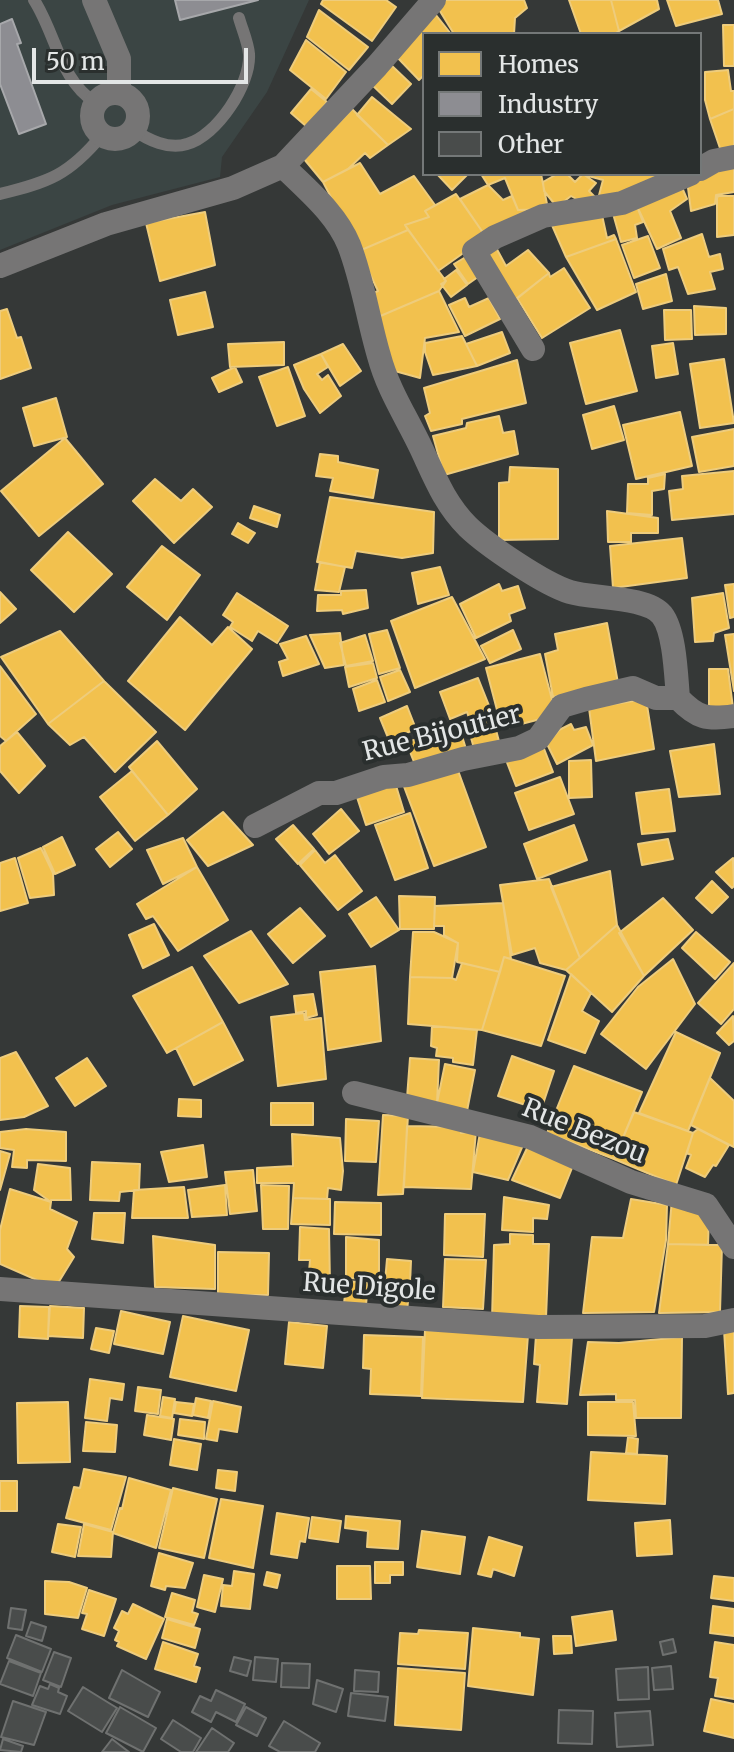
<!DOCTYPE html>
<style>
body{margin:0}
#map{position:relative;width:734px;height:1752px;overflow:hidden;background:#353837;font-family:Merriweather,serif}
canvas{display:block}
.legend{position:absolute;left:422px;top:32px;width:280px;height:144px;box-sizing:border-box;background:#2a2f2e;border:2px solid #747878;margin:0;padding:10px 14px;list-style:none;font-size:24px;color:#e3e6e6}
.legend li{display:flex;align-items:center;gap:16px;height:40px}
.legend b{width:40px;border:2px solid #747878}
.scale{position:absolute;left:32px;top:48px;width:216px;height:36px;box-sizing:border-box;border:4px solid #e3e6e6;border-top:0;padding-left:10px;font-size:24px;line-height:28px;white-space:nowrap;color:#e3e6e6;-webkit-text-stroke:6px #2a2f2e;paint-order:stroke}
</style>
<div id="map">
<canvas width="734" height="1752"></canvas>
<ul class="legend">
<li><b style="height:22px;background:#f2c14e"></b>Homes</li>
<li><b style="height:22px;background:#8d8d92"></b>Industry</li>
<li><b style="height:22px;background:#494c4b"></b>Other</li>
</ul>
<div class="scale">50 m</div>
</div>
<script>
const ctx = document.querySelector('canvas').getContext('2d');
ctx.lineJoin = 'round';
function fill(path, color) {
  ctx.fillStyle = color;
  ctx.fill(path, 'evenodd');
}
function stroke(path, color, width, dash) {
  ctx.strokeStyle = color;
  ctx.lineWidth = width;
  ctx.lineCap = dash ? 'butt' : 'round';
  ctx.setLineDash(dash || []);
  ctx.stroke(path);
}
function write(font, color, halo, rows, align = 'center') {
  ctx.font = font + ' Merriweather,serif';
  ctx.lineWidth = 8;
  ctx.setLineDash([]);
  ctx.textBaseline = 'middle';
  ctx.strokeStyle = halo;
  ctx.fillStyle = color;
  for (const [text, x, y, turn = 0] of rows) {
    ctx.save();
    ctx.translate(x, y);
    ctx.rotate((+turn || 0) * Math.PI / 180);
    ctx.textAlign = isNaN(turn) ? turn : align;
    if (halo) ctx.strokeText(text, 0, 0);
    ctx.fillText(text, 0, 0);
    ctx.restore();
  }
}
const built = new Path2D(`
 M 0,0 L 309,0 L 267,92 L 222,157 L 220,177 L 112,205 L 0,250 Z`);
const homes = new Path2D(`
 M 323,0 L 386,0 L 396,7 L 372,41 L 321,4 Z
 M 439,0 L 524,0 L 527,8 L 515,18 L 514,34 L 454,34 L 435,3 Z
 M 569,0 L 611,0 L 619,31 L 614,34 L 581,34 Z
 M 611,0 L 657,0 L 659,9 L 619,31 Z
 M 667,0 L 718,0 L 722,14 L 676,26 Z
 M 319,10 L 368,47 L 349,70 L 307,37 Z
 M 432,10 L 451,34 L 424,34 L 424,75 L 419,80 L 395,55 Z
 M 723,25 L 734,25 L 734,66 L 724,66 Z
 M 306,40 L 346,72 L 326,99 L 290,70 Z
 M 389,63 L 411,84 L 392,104 L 369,82 Z
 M 728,70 L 731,91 L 734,91 L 734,109 L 710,119 L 705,100 L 705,72 Z
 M 311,89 L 327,102 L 307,127 L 291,113 Z
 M 372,97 L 411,129 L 388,145 L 357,115 Z
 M 352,109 L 388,145 L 370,158 L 365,153 L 348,169 L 323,182 L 304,159 Z
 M 734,109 L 734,154 L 723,157 L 710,119 Z
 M 360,163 L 380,194 L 414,176 L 435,205 L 425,211 L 429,217 L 405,225 L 408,230 L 359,251 L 323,182 Z
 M 734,163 L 734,192 L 716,195 L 715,204 L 691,211 L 687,180 Z
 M 437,174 L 468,174 L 452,190 Z
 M 481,174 L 541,174 L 548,209 L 518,210 L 505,178 L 488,185 Z
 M 557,174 L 567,174 L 575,182 L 583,174 L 596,183 L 589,191 L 596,198 L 589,206 L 571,196 L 557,207 L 544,191 L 543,182 Z
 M 581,174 L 659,174 L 657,183 L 598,199 L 603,180 Z
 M 680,183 L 687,199 L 670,211 L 681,238 L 657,249 L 636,204 Z
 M 488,185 L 503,200 L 512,196 L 518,210 L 525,210 L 527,219 L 486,237 L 460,199 Z
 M 456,194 L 486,237 L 438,271 L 405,225 L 429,217 L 425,211 Z
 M 719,196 L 734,196 L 734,235 L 717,237 L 717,197 Z
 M 636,204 L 643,222 L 635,225 L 637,238 L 621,242 L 612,210 Z
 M 205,212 L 215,265 L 160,281 L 146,223 Z
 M 602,215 L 607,238 L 614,235 L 616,239 L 566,257 L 551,223 Z
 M 408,230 L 446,281 L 439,291 L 378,317 L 371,294 L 378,291 L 359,251 Z
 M 702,234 L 709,257 L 720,254 L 723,269 L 710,272 L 715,289 L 688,294 L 678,267 L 669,270 L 663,249 Z
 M 648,236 L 660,268 L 634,278 L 622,245 Z
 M 616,239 L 636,292 L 597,310 L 566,257 Z
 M 493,242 L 506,266 L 528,250 L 549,273 L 514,301 L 477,254 Z
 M 474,252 L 485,272 L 468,284 L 454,264 Z
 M 564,268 L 590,308 L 542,338 L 517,298 L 549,273 L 550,277 Z
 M 456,270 L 467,285 L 451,297 L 441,284 L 446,281 L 444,279 Z
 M 666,274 L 672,301 L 643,309 L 636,284 Z
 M 439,291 L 459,332 L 425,338 L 420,378 L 384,368 L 378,317 Z
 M 205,292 L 213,327 L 178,335 L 170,300 Z
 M 465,298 L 469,307 L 489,298 L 500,319 L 465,336 L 449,305 Z
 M 694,306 L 726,308 L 726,334 L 695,335 Z
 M 7,309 L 17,338 L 21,337 L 31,368 L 0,379 L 0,311 Z
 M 664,310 L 691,310 L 692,339 L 665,340 Z
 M 620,330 L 637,391 L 586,404 L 570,343 Z
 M 502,332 L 510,353 L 477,366 L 466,344 Z
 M 462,336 L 477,366 L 433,375 L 425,352 L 425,343 Z
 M 284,342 L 284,365 L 230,367 L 228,344 Z
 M 673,343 L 678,374 L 656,378 L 652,346 Z
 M 343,344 L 361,371 L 340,386 L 321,354 Z
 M 321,354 L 328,367 L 317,374 L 322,380 L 328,375 L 341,396 L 320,413 L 304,389 L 294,365 Z
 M 724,359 L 734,423 L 700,428 L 690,364 Z
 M 517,360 L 526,403 L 462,419 L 462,424 L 431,431 L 425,416 L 430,413 L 424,388 Z
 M 235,367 L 242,382 L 219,392 L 212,378 Z
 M 288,367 L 305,416 L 277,426 L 259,377 Z
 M 56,398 L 67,437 L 34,446 L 23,408 Z
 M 614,406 L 624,440 L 592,449 L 583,415 Z
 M 680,412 L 692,466 L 636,479 L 623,425 Z
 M 499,416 L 503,433 L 514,431 L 518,454 L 444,475 L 433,436 L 466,428 L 467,423 Z
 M 734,429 L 734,466 L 699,472 L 692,437 Z
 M 65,438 L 103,484 L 39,536 L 1,491 Z
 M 320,454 L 338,456 L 338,462 L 378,470 L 373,498 L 330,491 L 333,478 L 316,476 Z
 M 510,467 L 558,469 L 558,539 L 499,540 L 499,483 L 509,482 Z
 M 734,471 L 734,514 L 672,520 L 669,491 L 683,489 L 682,476 Z
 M 665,474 L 664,489 L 652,491 L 652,515 L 627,513 L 628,484 L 648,484 L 648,478 Z
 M 155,479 L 181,501 L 193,489 L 212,507 L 174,543 L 133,501 Z
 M 330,497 L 434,512 L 433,553 L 402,558 L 356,551 L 352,568 L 317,562 Z
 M 254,506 L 280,515 L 277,527 L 250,518 Z
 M 607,511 L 658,518 L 658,533 L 631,533 L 631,542 L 608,542 Z
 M 238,523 L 255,533 L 248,543 L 232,534 Z
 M 68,532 L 112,574 L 74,612 L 31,570 Z
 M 682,538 L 687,578 L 613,588 L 610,546 Z
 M 162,546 L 200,575 L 167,620 L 127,587 Z
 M 320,562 L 345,567 L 339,592 L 315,590 Z
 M 440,567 L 449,595 L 418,604 L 412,573 Z
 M 499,584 L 502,591 L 518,586 L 525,608 L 509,614 L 511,621 L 476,638 L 460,604 Z
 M 734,584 L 734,617 L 730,618 L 725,585 Z
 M 366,590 L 368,608 L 343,614 L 342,610 L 317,611 L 318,595 L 341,595 L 341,591 Z
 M 0,592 L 16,609 L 0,623 Z
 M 237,593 L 288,626 L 277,643 L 258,631 L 252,641 L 230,627 L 233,622 L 223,615 Z
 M 723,593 L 729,628 L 714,633 L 713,641 L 695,642 L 692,598 Z
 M 452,597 L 485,659 L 415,688 L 391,621 Z
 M 180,617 L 212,645 L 228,627 L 252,649 L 185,730 L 128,681 Z
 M 607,623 L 618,683 L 553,697 L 545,654 L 558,650 L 555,634 Z
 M 387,630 L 400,668 L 379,674 L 369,634 Z
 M 513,630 L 521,649 L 490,663 L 481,646 Z
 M 60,631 L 104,681 L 48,724 L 1,657 Z
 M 340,633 L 344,665 L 325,668 L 310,635 Z
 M 734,634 L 734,691 L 725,635 Z
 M 365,635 L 373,661 L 346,666 L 340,643 Z
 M 306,636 L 319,664 L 283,676 L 279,662 L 288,659 L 280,644 Z
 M 540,654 L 556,715 L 502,729 L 486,668 Z
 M 373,663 L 377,678 L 349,687 L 345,667 Z
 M 0,666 L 36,714 L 6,741 L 0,736 Z
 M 709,669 L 728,669 L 733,708 L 709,710 Z
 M 400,670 L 410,692 L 388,701 L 380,677 Z
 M 478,678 L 492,713 L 470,721 L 467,712 L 450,719 L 440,692 Z
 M 377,680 L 385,702 L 359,711 L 353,689 Z
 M 104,681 L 156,732 L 115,772 L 84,737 L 70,745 L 48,724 Z
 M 646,699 L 654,749 L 596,761 L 589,708 Z
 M 407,706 L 416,729 L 389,740 L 380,718 Z
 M 493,719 L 500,745 L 475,752 L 468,727 Z
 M 458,723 L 466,749 L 416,767 L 406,742 L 430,736 L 428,731 Z
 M 571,724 L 574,730 L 586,727 L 593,745 L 557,764 L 547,744 L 559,730 Z
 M 17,732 L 45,766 L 19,793 L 0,771 L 0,746 Z
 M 157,741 L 197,789 L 168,815 L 129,767 Z
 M 714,744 L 720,794 L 679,797 L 670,751 Z
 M 543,746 L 553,772 L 516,786 L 506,760 Z
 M 591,760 L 592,797 L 569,798 L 569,761 Z
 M 456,765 L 486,847 L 434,866 L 403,784 Z
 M 132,771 L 168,815 L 135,841 L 100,797 Z
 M 560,777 L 574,814 L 529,830 L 515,793 Z
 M 394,779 L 404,812 L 366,825 L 355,791 Z
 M 669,789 L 675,831 L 642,834 L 636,793 Z
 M 341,809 L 359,831 L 329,854 L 313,834 Z
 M 223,812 L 253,845 L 208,866 L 187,840 Z
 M 410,813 L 428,868 L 395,880 L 375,825 Z
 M 293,825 L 314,849 L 298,864 L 276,839 Z
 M 574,825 L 587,860 L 537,879 L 524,844 Z
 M 118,832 L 132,849 L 110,867 L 96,849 Z
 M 62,837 L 75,865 L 55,874 L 43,847 Z
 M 183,838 L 197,867 L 163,884 L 147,850 Z
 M 668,839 L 673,859 L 642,865 L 638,844 Z
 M 41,848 L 53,873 L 54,895 L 30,898 L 18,858 Z
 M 315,850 L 325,863 L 335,855 L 362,891 L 338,910 L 300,865 Z
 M 15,858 L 28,903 L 0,911 L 0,863 Z
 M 733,858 L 734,886 L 732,888 L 716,872 Z
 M 197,867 L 228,920 L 178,951 L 153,916 L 146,919 L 137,904 Z
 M 610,871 L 617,925 L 580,958 L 551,887 Z
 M 549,879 L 580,958 L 566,970 L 540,963 L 535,948 L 512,955 L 500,885 Z
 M 712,881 L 728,897 L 712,913 L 696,898 Z
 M 399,896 L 435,897 L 434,929 L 400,929 Z
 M 376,897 L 399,930 L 371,947 L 349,914 Z
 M 663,898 L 693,930 L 644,976 L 619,933 Z
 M 503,903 L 511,959 L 504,957 L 500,972 L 457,962 L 458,943 L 444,935 L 444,926 L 434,926 L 435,906 Z
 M 300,908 L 325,936 L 293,963 L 268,934 Z
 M 154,924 L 169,955 L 143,968 L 129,935 Z
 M 617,925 L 644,976 L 612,1012 L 566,970 Z
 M 251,931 L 288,984 L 239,1003 L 204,956 Z
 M 413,932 L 434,932 L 458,943 L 452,978 L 410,977 Z
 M 696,932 L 730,962 L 715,979 L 682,948 Z
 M 504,957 L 565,976 L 541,1046 L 482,1030 Z
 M 673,959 L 695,1004 L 646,1069 L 601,1034 L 638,987 Z
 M 462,963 L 500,972 L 482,1030 L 408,1024 L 410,977 L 452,978 L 456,980 Z
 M 734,963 L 734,1009 L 721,1024 L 698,1003 Z
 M 375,966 L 381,1041 L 328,1050 L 320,972 Z
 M 192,967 L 223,1022 L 167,1053 L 133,996 Z
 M 571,974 L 591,993 L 582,1011 L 599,1021 L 585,1053 L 548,1040 Z
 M 313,994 L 317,1015 L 306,1018 L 306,1011 L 296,1013 L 294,996 Z
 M 304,1013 L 305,1020 L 321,1018 L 326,1079 L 278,1086 L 271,1017 Z
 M 733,1016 L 734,1041 L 729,1045 L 717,1033 Z
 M 223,1022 L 243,1060 L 194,1085 L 176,1048 Z
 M 432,1026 L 477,1030 L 473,1065 L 453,1062 L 453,1058 L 436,1056 L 437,1048 L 431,1046 Z
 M 676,1032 L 720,1053 L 688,1131 L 639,1113 Z
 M 16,1052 L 48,1106 L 24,1117 L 0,1120 L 0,1058 Z
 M 512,1056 L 554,1071 L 541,1110 L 498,1096 Z
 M 87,1058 L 106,1086 L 75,1106 L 56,1078 Z
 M 410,1058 L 439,1060 L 437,1103 L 407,1098 Z
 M 445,1064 L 475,1070 L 467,1111 L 437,1103 Z
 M 574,1066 L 642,1092 L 614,1159 L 547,1133 Z
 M 710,1078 L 734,1101 L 734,1147 L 691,1125 Z
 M 179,1099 L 201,1100 L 201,1117 L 178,1116 Z
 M 271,1103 L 313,1103 L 313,1125 L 271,1125 Z
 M 634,1112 L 693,1133 L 676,1185 L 614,1159 Z
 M 383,1115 L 408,1116 L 403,1194 L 378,1195 Z
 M 346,1119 L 379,1121 L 376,1162 L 345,1161 Z
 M 407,1126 L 461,1127 L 461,1133 L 476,1131 L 471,1189 L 404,1187 Z
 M 26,1129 L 66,1132 L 66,1161 L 27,1160 L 27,1168 L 12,1167 L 14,1150 L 0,1148 L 0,1132 Z
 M 698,1129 L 729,1145 L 716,1166 L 713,1165 L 705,1177 L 686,1168 L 691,1155 L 687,1153 L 693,1133 Z
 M 480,1133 L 523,1145 L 508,1180 L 473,1172 Z
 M 292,1134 L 340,1138 L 343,1171 L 341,1190 L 328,1188 L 327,1199 L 293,1198 L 294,1183 L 257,1183 L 257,1168 L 293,1166 Z
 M 529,1144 L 574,1163 L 560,1198 L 512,1180 Z
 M 203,1145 L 207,1177 L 169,1182 L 161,1152 Z
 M 0,1151 L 10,1154 L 0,1190 Z
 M 92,1162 L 140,1164 L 139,1190 L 120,1192 L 119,1201 L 90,1200 Z
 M 38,1164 L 70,1168 L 71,1200 L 51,1200 L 51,1202 L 34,1190 Z
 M 253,1170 L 257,1211 L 230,1214 L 225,1172 Z
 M 225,1185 L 227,1215 L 192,1217 L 188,1190 Z
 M 261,1185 L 289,1186 L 288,1229 L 263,1229 Z
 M 184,1187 L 188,1218 L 132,1218 L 134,1190 Z
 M 10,1189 L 51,1202 L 50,1209 L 77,1222 L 67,1249 L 74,1257 L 55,1288 L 0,1264 L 0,1230 Z
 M 504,1197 L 549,1205 L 547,1219 L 533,1218 L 533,1232 L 502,1230 Z
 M 293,1198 L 330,1199 L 330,1225 L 291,1224 Z
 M 631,1199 L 667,1205 L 666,1240 L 654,1312 L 583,1313 L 592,1237 L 623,1238 Z
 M 672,1199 L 709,1216 L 708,1245 L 668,1244 Z
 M 335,1202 L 381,1203 L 381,1235 L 334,1234 Z
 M 94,1213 L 125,1213 L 123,1243 L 92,1239 Z
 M 445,1214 L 485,1214 L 483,1257 L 444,1255 Z
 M 300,1227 L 329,1229 L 330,1285 L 308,1283 L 310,1260 L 299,1260 Z
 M 510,1234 L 533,1235 L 533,1244 L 549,1244 L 546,1318 L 492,1319 L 494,1245 L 510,1244 Z
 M 153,1236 L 215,1245 L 215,1289 L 155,1287 Z
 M 346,1237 L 379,1240 L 379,1279 L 346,1278 Z
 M 668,1244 L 722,1245 L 720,1312 L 659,1313 Z
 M 218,1252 L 269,1253 L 268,1295 L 218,1295 Z
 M 387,1259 L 411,1261 L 410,1284 L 385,1282 Z
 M 445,1259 L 486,1260 L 483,1309 L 443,1307 Z
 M 347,1281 L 368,1283 L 366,1305 L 344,1303 Z
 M 385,1289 L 409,1291 L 407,1312 L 384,1310 Z
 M 20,1306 L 49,1307 L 48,1339 L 19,1337 Z
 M 50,1306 L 84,1308 L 83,1338 L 48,1336 Z
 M 121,1311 L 170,1322 L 163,1354 L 114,1344 Z
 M 183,1316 L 249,1330 L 236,1391 L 170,1377 Z
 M 289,1322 L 327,1326 L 323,1368 L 285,1364 Z
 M 96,1328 L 114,1331 L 109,1353 L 91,1349 Z
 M 425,1330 L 528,1335 L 523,1402 L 422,1398 Z
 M 724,1330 L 734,1331 L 734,1393 L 728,1394 Z
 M 364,1335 L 423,1337 L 421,1396 L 370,1394 L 371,1369 L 363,1368 Z
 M 536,1335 L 572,1338 L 567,1404 L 537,1402 L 540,1365 L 534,1364 Z
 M 682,1337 L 681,1418 L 636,1418 L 635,1400 L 616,1400 L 616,1394 L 580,1395 L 588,1342 L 619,1343 Z
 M 90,1379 L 124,1384 L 122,1400 L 110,1398 L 107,1421 L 85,1418 Z
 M 138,1387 L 161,1390 L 158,1414 L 135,1411 Z
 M 163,1397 L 175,1399 L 172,1418 L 160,1416 Z
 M 196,1398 L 211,1401 L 208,1418 L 193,1415 Z
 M 213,1401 L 241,1407 L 237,1432 L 219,1429 L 217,1441 L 206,1439 Z
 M 68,1402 L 70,1462 L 18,1463 L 17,1403 Z
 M 176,1402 L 194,1404 L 192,1416 L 174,1413 Z
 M 588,1402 L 633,1402 L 636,1436 L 588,1435 Z
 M 147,1415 L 174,1419 L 171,1440 L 144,1435 Z
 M 180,1419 L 205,1422 L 204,1439 L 178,1435 Z
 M 86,1422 L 117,1425 L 115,1452 L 83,1451 Z
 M 628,1437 L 638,1439 L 637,1454 L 626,1453 Z
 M 174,1439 L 201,1444 L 197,1470 L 170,1465 Z
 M 591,1452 L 667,1456 L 665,1504 L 588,1500 Z
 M 84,1469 L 126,1477 L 111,1530 L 66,1518 L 74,1487 L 80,1488 Z
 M 218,1470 L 237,1472 L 235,1491 L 216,1488 Z
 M 129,1478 L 171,1490 L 156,1548 L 113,1533 L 120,1508 L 122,1509 Z
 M 0,1481 L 17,1481 L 17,1511 L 0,1511 Z
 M 173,1488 L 217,1499 L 204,1558 L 159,1548 Z
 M 221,1499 L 263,1506 L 253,1568 L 209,1558 Z
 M 277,1513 L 309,1518 L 305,1542 L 300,1541 L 297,1558 L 271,1554 Z
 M 346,1516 L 400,1521 L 398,1549 L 367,1547 L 368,1531 L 345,1528 Z
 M 312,1517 L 341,1521 L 338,1542 L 309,1538 Z
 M 670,1520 L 672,1554 L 637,1556 L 635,1523 Z
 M 58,1524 L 81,1527 L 75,1557 L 52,1552 Z
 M 84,1524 L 113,1532 L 111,1557 L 78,1556 Z
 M 422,1531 L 465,1537 L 460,1574 L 417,1567 Z
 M 489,1537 L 522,1547 L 514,1576 L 493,1569 L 491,1577 L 478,1574 Z
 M 159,1553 L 193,1563 L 185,1588 L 166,1586 L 165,1590 L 151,1586 Z
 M 375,1562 L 403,1562 L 403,1575 L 390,1575 L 390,1583 L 375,1583 Z
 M 337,1566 L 370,1566 L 371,1599 L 337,1599 Z
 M 234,1571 L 254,1574 L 250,1609 L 221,1606 L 223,1585 L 232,1586 Z
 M 267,1572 L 280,1575 L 277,1588 L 264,1585 Z
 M 204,1575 L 223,1579 L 215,1612 L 197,1607 Z
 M 714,1576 L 734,1578 L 734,1601 L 711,1598 Z
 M 45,1581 L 69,1582 L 87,1588 L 78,1618 L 45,1614 Z
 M 89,1590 L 116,1599 L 104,1636 L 82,1629 L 87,1614 L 82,1613 Z
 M 172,1593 L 195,1600 L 192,1612 L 198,1614 L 194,1625 L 165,1617 Z
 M 133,1604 L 164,1619 L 146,1659 L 117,1646 L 119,1642 L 115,1640 L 119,1631 L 114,1628 L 122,1611 L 128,1614 Z
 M 713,1606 L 734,1609 L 734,1636 L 710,1633 Z
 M 612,1611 L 616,1640 L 576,1646 L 572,1617 Z
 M 167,1619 L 200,1629 L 195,1648 L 162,1638 Z
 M 473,1628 L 520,1633 L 520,1637 L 539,1639 L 533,1695 L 468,1686 Z
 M 419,1630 L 468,1633 L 465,1669 L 398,1664 L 400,1633 L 418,1634 Z
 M 553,1636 L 571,1636 L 572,1653 L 554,1654 Z
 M 163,1642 L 198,1654 L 194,1666 L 200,1668 L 196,1682 L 155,1669 Z
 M 715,1642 L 734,1645 L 734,1699 L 715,1696 L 718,1678 L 710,1677 Z
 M 398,1668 L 465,1673 L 461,1730 L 395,1725 Z
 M 711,1699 L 734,1704 L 734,1738 L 704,1731 Z`);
const industry = new Path2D(`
 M 175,0 L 258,0 L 180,20 Z
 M 12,19 L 21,43 L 17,44 L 46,124 L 19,134 L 0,84 L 0,24 Z`);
const building = new Path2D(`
 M 11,1608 L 26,1610 L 22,1630 L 8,1628 Z
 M 31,1622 L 46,1627 L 42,1641 L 26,1636 Z
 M 16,1635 L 51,1649 L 42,1672 L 7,1658 Z
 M 673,1639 L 676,1652 L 663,1655 L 660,1642 Z
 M 54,1652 L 71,1658 L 61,1687 L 43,1680 Z
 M 234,1657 L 251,1661 L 247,1676 L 230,1671 Z
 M 255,1657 L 278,1659 L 276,1682 L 253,1680 Z
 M 9,1661 L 41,1673 L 33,1696 L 0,1684 Z
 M 282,1663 L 310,1664 L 309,1688 L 281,1687 Z
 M 671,1666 L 673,1689 L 654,1690 L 652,1668 Z
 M 648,1667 L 649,1699 L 618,1700 L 616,1669 Z
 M 122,1670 L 160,1692 L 148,1717 L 109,1698 Z
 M 355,1670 L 379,1672 L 378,1692 L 354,1691 Z
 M 317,1680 L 343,1689 L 336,1712 L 313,1704 Z
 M 50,1684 L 59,1688 L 58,1692 L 67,1696 L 60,1714 L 32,1705 L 40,1686 L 48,1689 Z
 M 83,1687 L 117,1708 L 102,1732 L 68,1711 Z
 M 216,1690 L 245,1704 L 236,1722 L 216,1712 L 211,1722 L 192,1712 L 200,1696 L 211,1701 Z
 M 351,1693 L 388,1697 L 385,1721 L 348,1716 Z
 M 13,1701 L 46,1712 L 34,1745 L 1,1737 Z
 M 120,1707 L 156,1728 L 143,1752 L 106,1733 Z
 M 246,1707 L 266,1718 L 257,1736 L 236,1725 Z
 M 559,1710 L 593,1711 L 592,1744 L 558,1743 Z
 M 650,1711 L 653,1745 L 617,1747 L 615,1713 Z
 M 173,1720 L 201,1738 L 193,1752 L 181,1752 L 161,1739 Z
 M 284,1721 L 320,1743 L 315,1752 L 280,1752 L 269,1746 Z
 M 212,1728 L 234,1743 L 228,1752 L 196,1752 Z
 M 3,1739 L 23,1746 L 21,1752 L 0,1750 Z
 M 112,1739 L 129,1752 L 102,1752 Z`);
const lane = new Path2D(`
 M 34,0 C 56,34 60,81 96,103
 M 134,130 C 148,140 169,150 187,144 C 217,136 251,84 249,54 C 248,42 242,29 239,18
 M 0,194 C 49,182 69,175 102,135`);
const street = new Path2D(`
 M 94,0 L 119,59 L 119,93
 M92 116a23 23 0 1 1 46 0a23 23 0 1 1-46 0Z
 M 283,166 C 307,190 336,213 349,245 C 363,281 368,319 379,356 C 388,390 407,418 422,450 C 435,478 445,504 468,527 C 488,546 544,584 570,592 C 593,599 646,596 662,615 C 675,632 676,676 678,698
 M 700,169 L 714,161 L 734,157
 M 0,266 L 106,224 L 233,188 L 283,166 L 377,66 L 434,0
 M 533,349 L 474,251 L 495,237 L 543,216 L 622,203 L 690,174
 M 678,698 C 697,718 707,720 734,716
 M 255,826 L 319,793 L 336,793 L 384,777 L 408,775 L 463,759 L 519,748 L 538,739 L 562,706 L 586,699 L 633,688 L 656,698 L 678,698
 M 354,1093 L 530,1137 L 631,1182 L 706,1205 L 734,1247
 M 0,1289 L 538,1327 L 705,1326 L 734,1320`);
const streetNames = [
 ["Rue Bijoutier",442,734,-14],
 ["Rue Bezou",584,1132,22],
 ["Rue Digole",369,1288,4]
];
fill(built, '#3b4544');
fill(homes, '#f2c14e');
stroke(homes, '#eecc7c', 2);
fill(industry, '#8d8d92');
stroke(industry, '#a7a8ab', 2);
fill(building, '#494c4b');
stroke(building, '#6f7170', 2);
stroke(lane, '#767575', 12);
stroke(street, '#767575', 24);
write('26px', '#e3e6e6', '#2a2f2e', streetNames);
</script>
